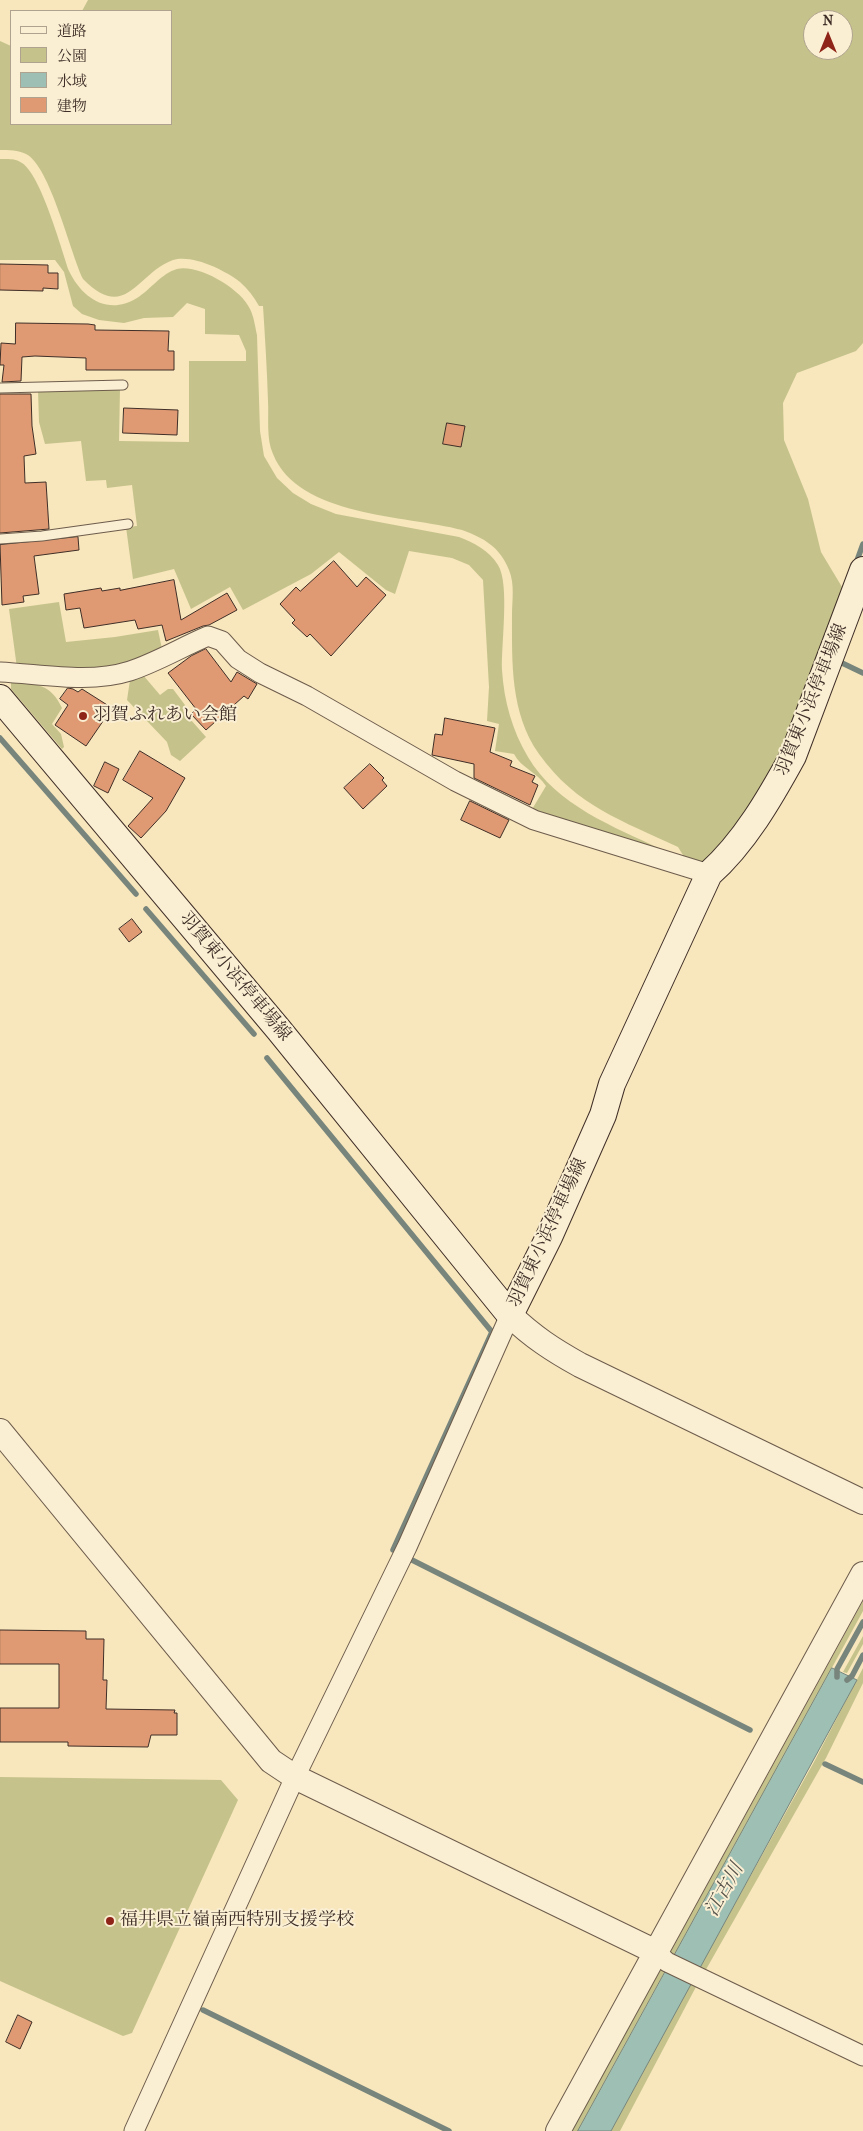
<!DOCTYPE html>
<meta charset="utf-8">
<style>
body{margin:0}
#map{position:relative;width:863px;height:2131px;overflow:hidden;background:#f8e6bc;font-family:"IM FELL French Canon","Noto Serif JP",serif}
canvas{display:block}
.legend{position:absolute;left:10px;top:10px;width:162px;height:115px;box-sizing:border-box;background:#faefd3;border:1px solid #afa28e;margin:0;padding:6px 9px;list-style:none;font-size:15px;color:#3f2e27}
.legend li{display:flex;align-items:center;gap:10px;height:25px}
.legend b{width:25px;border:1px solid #afa28e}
.north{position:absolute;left:803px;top:10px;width:50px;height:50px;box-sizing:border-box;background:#faefd3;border:1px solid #afa28e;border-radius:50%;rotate:0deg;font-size:14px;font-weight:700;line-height:20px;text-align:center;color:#3f2e27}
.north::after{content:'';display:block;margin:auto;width:18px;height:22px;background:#8f2418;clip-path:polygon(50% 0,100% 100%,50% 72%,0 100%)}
</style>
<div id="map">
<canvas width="863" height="2131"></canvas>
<ul class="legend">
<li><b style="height:6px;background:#faefd3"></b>道路</li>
<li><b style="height:14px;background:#c5c38b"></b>公園</li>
<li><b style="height:14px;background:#9dbfb4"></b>水域</li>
<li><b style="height:14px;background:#df9a73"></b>建物</li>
</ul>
<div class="north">N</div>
</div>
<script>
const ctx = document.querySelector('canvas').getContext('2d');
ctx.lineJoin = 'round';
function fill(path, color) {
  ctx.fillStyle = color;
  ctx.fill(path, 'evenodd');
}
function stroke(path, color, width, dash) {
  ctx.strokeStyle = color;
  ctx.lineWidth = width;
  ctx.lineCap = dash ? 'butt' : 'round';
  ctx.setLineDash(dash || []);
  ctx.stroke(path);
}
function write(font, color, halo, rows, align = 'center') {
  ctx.font = font + ' "IM FELL French Canon","Noto Serif JP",serif';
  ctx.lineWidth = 4;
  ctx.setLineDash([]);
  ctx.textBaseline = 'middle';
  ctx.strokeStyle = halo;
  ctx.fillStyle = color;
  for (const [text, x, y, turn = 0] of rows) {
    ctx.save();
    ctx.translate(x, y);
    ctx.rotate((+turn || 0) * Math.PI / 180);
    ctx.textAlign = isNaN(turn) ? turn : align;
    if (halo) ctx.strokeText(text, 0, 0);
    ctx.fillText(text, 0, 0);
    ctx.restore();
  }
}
const green = new Path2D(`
 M 88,0 L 863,0 L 863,343 L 856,351 L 797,373 L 783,403 L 784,440 L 808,499 L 821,552 L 842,587 L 818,657 L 788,753 L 723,854 L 698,864 L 686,860 L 678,847 C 623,821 576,806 539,754 C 510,713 512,662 512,615 C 512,601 515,584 509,570 C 500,547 484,538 462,530 C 405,515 298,517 273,454 C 266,439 269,417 268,401 C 267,369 265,338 263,306 L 259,306 C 254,297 248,289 240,282 C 225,270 192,254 173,260 C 137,273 126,323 83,279 C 70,252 50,166 26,154 C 18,150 9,150 0,150 L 0,41 L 11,46 L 11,124 L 171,124 L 171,11 L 82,11 ZM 813,20 L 843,20 L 843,50 L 813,50 Z
 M 0,159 C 7,159 16,158 22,163 C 41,175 61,248 69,271 C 82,298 108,316 137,298 C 150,290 162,273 177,269 C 199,264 241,289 250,309 C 254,317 255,326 257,335 L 260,431 L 264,456 L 277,478 L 293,493 L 311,504 L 336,514 L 459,537 C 474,543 489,550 498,565 C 510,584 501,645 502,670 C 504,701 512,730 528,757 C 556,805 614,827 663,850 L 531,811 L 546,786 C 537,772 521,768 514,754 L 495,751 L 499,724 L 487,721 L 489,687 L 483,580 L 469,565 L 452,558 L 409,551 L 395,594 L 386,590 L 339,552 L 311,574 L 243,610 L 230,587 L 191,609 L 174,569 L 133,579 L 126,527 L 137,526 L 132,485 L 107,488 L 106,480 L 86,481 L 81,441 L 45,444 L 39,422 L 38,390 L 120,389 L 119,441 L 189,442 L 189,361 L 246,361 L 246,351 L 239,335 L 205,334 L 205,309 L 187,303 L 173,317 L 144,318 L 124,323 L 99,320 L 82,314 L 73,306 L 64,272 L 55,260 L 0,260 Z
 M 59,602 L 66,642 L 115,637 L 158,630 L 162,649 L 130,664 L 103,670 L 17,668 L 9,609 Z
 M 143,675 L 160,695 L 168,689 L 173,689 L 185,705 L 183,711 L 206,737 L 180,761 L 171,755 L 167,742 L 127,700 L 130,680 Z
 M 11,683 C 36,683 51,684 62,708 L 52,724 L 61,734 L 64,747 L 62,749 L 11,689 Z
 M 863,1601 L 863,1611 L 673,1958 L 670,1953 Z
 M 863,1636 L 863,1644 L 847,1673 L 843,1672 Z
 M 863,1668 L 863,1683 L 826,1758 L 704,1973 L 698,1970 L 814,1762 Z
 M 0,1777 L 221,1780 L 238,1800 L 132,2033 L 123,2036 L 0,1981 Z
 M 664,1967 L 667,1968 L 578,2131 L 572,2131 L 661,1969 Z
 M 692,1981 L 698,1983 L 620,2131 L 611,2131 Z`);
const water = new Path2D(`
 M 832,1668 L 857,1680 L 611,2131 L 578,2131 Z`);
const stream = new Path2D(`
 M 855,566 L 863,544
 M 840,662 L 863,673
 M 0,738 L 136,894
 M 146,909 L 254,1034
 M 267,1058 L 492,1332 L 393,1550
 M 412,1560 L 750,1730
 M 837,1677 L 837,1669 L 863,1622
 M 847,1680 L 852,1676 L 863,1655
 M 825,1764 L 863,1782
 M 203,2010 L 449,2131`);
const building = new Path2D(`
 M 0,264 L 48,265 L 48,273 L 58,273 L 58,289 L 43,288 L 43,291 L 0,290 Z
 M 16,323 L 88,324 L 95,325 L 95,330 L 169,331 L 168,351 L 174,351 L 174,370 L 86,370 L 86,358 L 35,356 L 22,357 L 21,381 L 2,382 L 4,365 L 0,365 L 1,343 L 15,344 Z
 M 0,394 L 31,394 L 32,426 L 36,454 L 24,456 L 25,483 L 46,482 L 49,529 L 0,533 Z
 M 124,408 L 178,410 L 177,435 L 123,433 Z
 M 447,423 L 465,426 L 461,447 L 443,444 Z
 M 78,537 L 79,550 L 34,556 L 39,594 L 23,596 L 24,602 L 2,605 L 0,545 Z
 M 334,561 L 357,587 L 366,577 L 386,595 L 331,656 L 310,634 L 307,637 L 292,623 L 295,620 L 280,604 L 296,587 L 300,591 Z
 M 174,580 L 181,620 L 227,593 L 237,610 L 209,625 L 203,626 L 166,641 L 162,625 L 138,629 L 135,620 L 84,628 L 80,608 L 66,610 L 64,594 L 101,588 L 102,591 L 120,588 L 120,590 Z
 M 206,649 L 231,682 L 237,672 L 257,684 L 248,699 L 244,696 L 206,730 L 191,714 L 196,709 L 168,673 L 191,656 Z
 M 68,688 L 73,689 L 78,692 L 82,689 L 112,708 L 86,746 L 55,725 L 68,705 L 60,699 Z
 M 445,718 L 495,728 L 490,752 L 512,761 L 510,766 L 535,776 L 532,782 L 538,785 L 530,805 L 474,778 L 474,764 L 432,755 L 435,734 L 442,735 Z
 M 140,751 L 185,778 L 166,811 L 141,838 L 128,826 L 153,798 L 123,780 Z
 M 105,762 L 119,769 L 108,793 L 94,786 Z
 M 370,764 L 384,778 L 382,780 L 387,786 L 363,809 L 344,788 Z
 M 470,801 L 509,820 L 500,838 L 461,820 Z
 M 132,919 L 142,932 L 129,942 L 119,929 Z
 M 0,1630 L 86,1631 L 86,1639 L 104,1639 L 103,1680 L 107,1680 L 106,1709 L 175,1710 L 174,1713 L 177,1713 L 177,1735 L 151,1735 L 148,1747 L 68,1746 L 68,1742 L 0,1742 L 0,1708 L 59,1708 L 59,1664 L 0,1664 Z
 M 18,2015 L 32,2022 L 20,2049 L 6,2042 Z`);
const service = new Path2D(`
 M 0,388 L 123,385
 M 0,539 L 42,536 L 128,524`);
const minor = new Path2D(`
 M 0,672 C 42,674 89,684 130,671 C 157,662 182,647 208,636 L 222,641 L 238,659 L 260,673 L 307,696 L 455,781 L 534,820 L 709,874
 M 656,1952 L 667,1962 L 863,2056
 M 134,2131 L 295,1777 L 407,1547 L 510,1315`);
const tertiary = new Path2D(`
 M 510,1315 C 533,1337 553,1350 580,1365 L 863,1502
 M 0,1431 L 271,1761 L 295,1777 L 656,1952
 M 558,2131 L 863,1574`);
const secondary = new Path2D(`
 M 0,698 L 279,1030 L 510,1315 L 549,1237 L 603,1115 L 612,1084 L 709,874 C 744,843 770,798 793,756 L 863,570`);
const markers = [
 [83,716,5,"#8f2418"],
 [110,1921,5,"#8f2418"]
];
const streetNames = [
 ["羽賀東小浜停車場線",812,700,-68],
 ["羽賀東小浜停車場線",235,977,50],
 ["羽賀東小浜停車場線",548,1233,-65]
];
const poiNames = [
 ["羽賀ふれあい会館",93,716],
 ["福井県立嶺南西特別支援学校",120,1921]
];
const waterNames = [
 ["江古川",725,1890,-61]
];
fill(green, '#c5c38b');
fill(water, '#9dbfb4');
stroke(water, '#77857c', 1);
stroke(stream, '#77857c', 5.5);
fill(building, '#df9a73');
stroke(building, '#3f2e27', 1);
stroke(service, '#6d5c4c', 11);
stroke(minor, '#6d5c4c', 21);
stroke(tertiary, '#6d5c4c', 26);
stroke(secondary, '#3f2e27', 28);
stroke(service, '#faefd3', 9);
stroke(minor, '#faefd3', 19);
stroke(tertiary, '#faefd3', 24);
stroke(secondary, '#faefd3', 26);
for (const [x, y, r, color] of markers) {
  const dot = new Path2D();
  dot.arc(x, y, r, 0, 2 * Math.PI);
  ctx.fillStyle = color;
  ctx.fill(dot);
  stroke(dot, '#faefd3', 2);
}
write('18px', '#3f2e27', '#faefd3', streetNames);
write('18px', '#3f2e27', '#faefd3', poiNames, 'left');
write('italic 19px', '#56524a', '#faefd3', waterNames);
</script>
